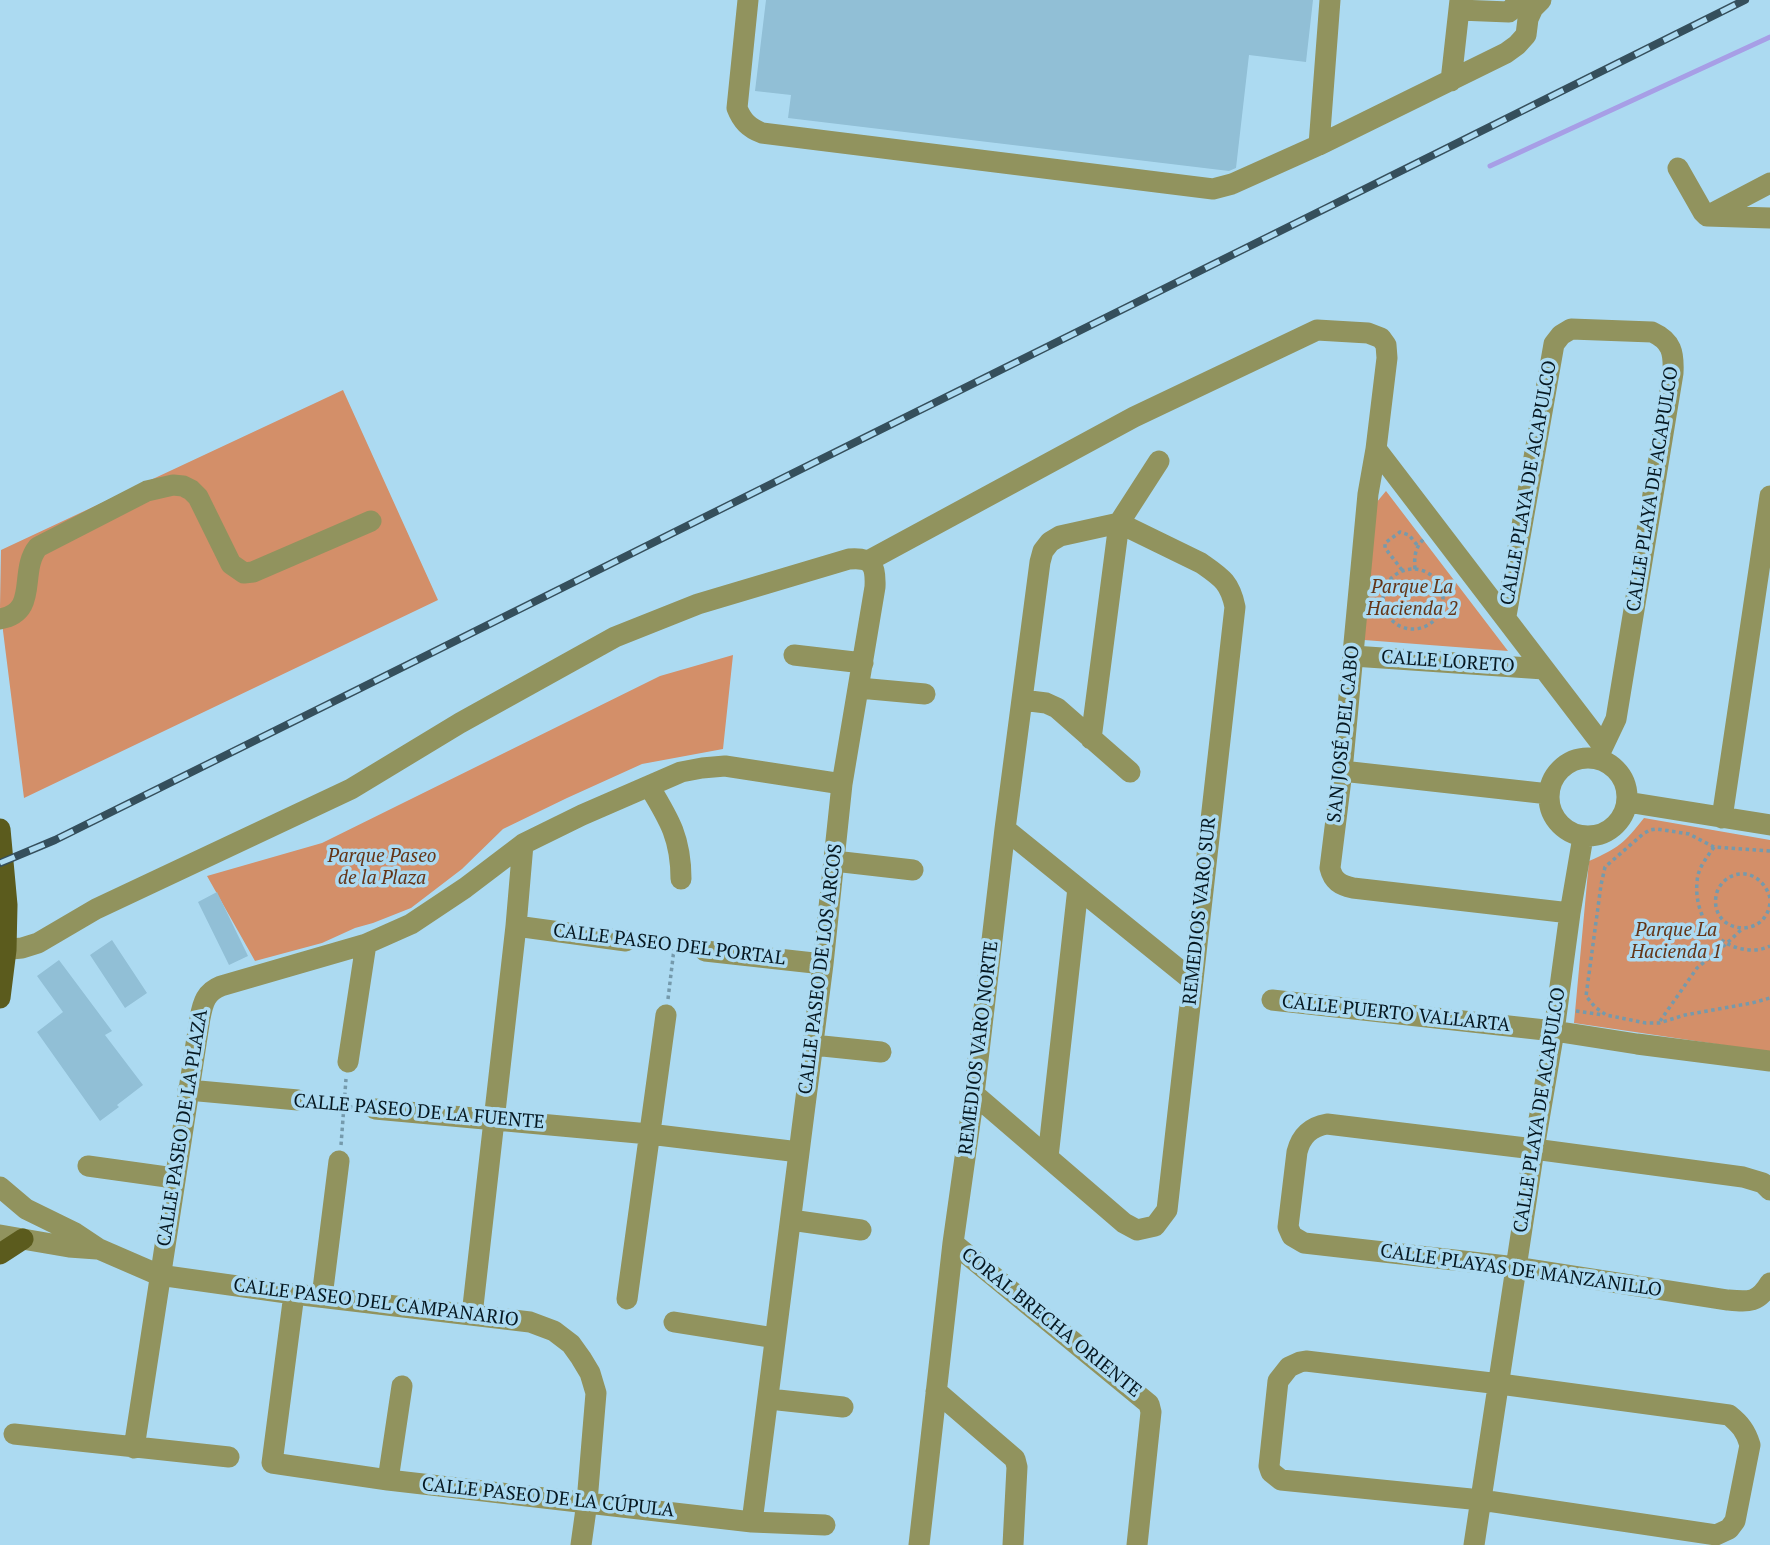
<!DOCTYPE html>
<meta charset="utf-8">
<style>
body{margin:0}
canvas{display:block;background:#acdaf1}
</style>
<canvas width="1770" height="1545"></canvas>
<script>
const ctx = document.querySelector('canvas').getContext('2d');
ctx.lineJoin = 'round';
function fill(path, color) {
  ctx.fillStyle = color;
  ctx.fill(path, 'evenodd');
}
function stroke(path, color, width, dash) {
  ctx.strokeStyle = color;
  ctx.lineWidth = width;
  ctx.lineCap = dash ? 'butt' : 'round';
  ctx.setLineDash(dash || []);
  ctx.stroke(path);
}
function write(font, color, halo, rows, align = 'center') {
  ctx.font = font + ' "PT Serif",serif';
  ctx.lineWidth = 7;
  ctx.setLineDash([]);
  ctx.textBaseline = 'middle';
  ctx.strokeStyle = halo;
  ctx.fillStyle = color;
  for (const [text, x, y, turn = 0] of rows) {
    ctx.save();
    ctx.translate(x, y);
    ctx.rotate((+turn || 0) * Math.PI / 180);
    ctx.textAlign = isNaN(turn) ? turn : align;
    if (halo) ctx.strokeText(text, 0, 0);
    ctx.fillText(text, 0, 0);
    ctx.restore();
  }
}
const green = new Path2D(`
 M 343,390 L 438,600 L 24,798 L 0,607 L 1,550 Z
 M 1386,491 L 1508,651 L 1364,640 L 1376,503 Z
 M 733,655 L 723,749 L 642,764 L 567,798 L 503,829 L 462,869 L 411,908 L 373,923 L 355,928 L 322,943 L 255,961 L 207,876 L 322,843 L 660,676 Z
 M 1644,818 L 1770,840 L 1770,1052 L 1574,1023 L 1589,861 C 1619,848 1624,843 1644,818 Z`);
const stream = new Path2D(`
 M 1490,166 L 1770,37`);
const building = new Path2D(`
 M 766,0 L 1313,0 L 1306,62 L 1249,55 L 1236,168 L 1229,171 L 788,118 L 791,95 L 755,91 Z
 M 217,892 L 248,956 L 229,965 L 198,902 Z
 M 112,940 L 147,993 L 125,1008 L 90,955 Z
 M 59,960 L 112,1031 L 105,1035 L 143,1085 L 117,1105 L 119,1107 L 100,1121 L 37,1032 L 63,1012 L 37,976 Z`);
const path = new Path2D(`
 M1383 599a30 30 0 1 1 60 0a30 30 0 1 1-60 0Z
 M 1415,569 C 1414,557 1415,547 1424,539
 M 1402,570 L 1385,548 L 1385,543 L 1400,532 L 1409,535 L 1418,546
 M 1714,847 C 1708,856 1701,864 1698,875 C 1692,905 1707,939 1738,948 C 1749,951 1760,951 1770,946
 M 1770,851 L 1714,847 L 1689,834 L 1657,829 L 1650,830 L 1643,834 L 1605,867 L 1601,885 L 1586,996 L 1595,1007 L 1606,1015 L 1646,1023 L 1659,1023 L 1685,1015 L 1752,1003 L 1770,998
 M 1770,898 C 1765,879 1746,867 1728,878 C 1722,882 1717,889 1716,896 C 1710,933 1765,941 1770,903
 M 642,943 L 689,950
 M 668,999 L 674,949
 M 1576,1011 L 1603,1015
 M 1660,1021 L 1697,968 L 1726,944 L 1742,929
 M 314,1103 L 359,1108
 M 341,1145 L 346,1079`);
const minor = new Path2D(`
 M 748,0 L 737,108 C 742,121 749,128 762,133 L 1213,189 L 1232,184 L 1319,145 L 1506,53 L 1517,45 L 1526,35 L 1528,19 L 1533,8 L 1541,0
 M 1459,10 L 1509,12 L 1512,9 L 1518,0
 M 1451,81 L 1460,0
 M 1319,145 L 1330,0
 M 1678,168 L 1703,212 L 1707,216 L 1770,218
 M 1709,215 L 1770,183
 M 1376,449 L 1603,746
 M 868,561 L 1134,417 L 1317,330 L 1368,333 L 1381,338 L 1386,345 L 1387,358 L 1376,449 L 1368,494 L 1342,771 L 1330,868 C 1333,881 1340,885 1353,888 L 1570,913
 M 1506,616 L 1554,344 L 1561,335 L 1571,329 L 1652,332 C 1672,341 1674,353 1673,373 L 1616,719 L 1597,759
 M 0,619 C 40,612 18,571 38,547 L 147,491 L 173,485 L 183,486 L 191,490 L 198,497 L 231,564 L 244,573 L 253,572 L 371,521
 M 794,655 L 863,663
 M 1353,656 L 1544,669
 M 859,688 L 925,694
 M 1022,700 L 1046,703 L 1057,708 L 1130,772
 M 1091,739 L 1119,523 L 1159,461
 M1549 797a39 39 0 1 1 78 0a39 39 0 1 1-78 0Z
 M 1342,771 L 1549,794
 M 649,786 C 669,819 681,838 681,879
 M 1627,802 L 1770,825
 M 1722,818 L 1770,496
 M 1005,829 L 1193,981
 M 834,861 L 913,870
 M 516,926 L 626,941
 M 0,950 L 22,948 L 38,943 L 96,909 L 351,789 L 460,723 L 615,637 L 698,604 L 849,559 C 872,557 876,565 875,587 L 842,784 L 823,964 L 752,1522
 M 705,951 L 823,964
 M 1272,1000 L 1554,1031 L 1637,1044 L 1770,1061
 M 813,1045 L 881,1052
 M 348,1062 L 366,944
 M 188,1090 L 298,1100
 M 375,1109 L 649,1134 L 799,1152
 M 1048,1157 L 1078,888
 M 88,1166 L 174,1178
 M 0,1187 L 26,1209 L 75,1233 L 99,1249 L 159,1275 L 294,1294 L 530,1322 L 554,1331 L 571,1344 L 581,1358 L 590,1373 L 596,1393 L 587,1502 L 581,1545
 M 1770,1190 L 1763,1183 L 1743,1177 L 1534,1149 L 1327,1124 C 1310,1127 1301,1136 1297,1152 L 1288,1227 L 1292,1236 L 1304,1243 L 1516,1267 L 1728,1300 C 1749,1302 1758,1303 1770,1283
 M 791,1220 L 861,1230
 M 0,1235 L 69,1247 L 97,1249
 M 953,1243 L 1149,1404 L 1151,1412 L 1137,1545
 M 294,1294 L 272,1463 L 388,1480 L 752,1522 L 825,1525
 M 322,1297 L 339,1161
 M 627,1299 L 666,1015
 M 472,1315 L 516,926 L 523,844
 M 674,1322 L 775,1338
 M 1306,1361 L 1500,1384 L 1729,1415 C 1740,1424 1746,1431 1750,1445 L 1735,1521 L 1729,1529 L 1716,1535 L 1481,1500 L 1281,1480 L 1271,1472 L 1269,1466 L 1278,1381 L 1289,1367 L 1300,1362 Z
 M 936,1391 L 1015,1459 L 1017,1467 L 1013,1545
 M 769,1399 L 843,1407
 M 14,1434 L 229,1457
 M 134,1448 L 200,1018 C 203,1002 206,992 221,986 L 366,944 L 411,924 L 465,888 L 523,844 L 582,815 L 681,772 L 702,768 L 725,766 L 842,784
 M 388,1480 L 402,1386
 M 919,1545 L 953,1243 L 974,1094 L 1005,829 L 1040,562 L 1043,551 L 1050,542 L 1060,536 L 1119,523 L 1201,563 C 1221,577 1230,582 1235,607 L 1167,1210 L 1155,1226 L 1137,1230 L 1124,1223 L 974,1094
 M 1474,1545 L 1534,1149 L 1554,1031 L 1570,913 L 1583,837`);
const major = new Path2D(`
 M 0,829 L 7,905 L 6,950 L 0,998
 M 0,1254 L 23,1239`);
const rail = new Path2D(`
 M 0,863 L 55,840 L 1745,0`);
const streetNames = [
 ["CALLE PLAYA DE ACAPULCO",1529,483,-80],
 ["CALLE PLAYA DE ACAPULCO",1653,489,-81],
 ["CALLE LORETO",1448,662,4],
 ["SAN JOSÉ DEL CABO",1344,734,-84],
 ["REMEDIOS VARO SUR",1200,911,-84],
 ["CALLE PASEO DEL PORTAL",669,945,7],
 ["CALLE PASEO DE LOS ARCOS",821,969,-83],
 ["CALLE PUERTO VALLARTA",1396,1014,6],
 ["REMEDIOS VARO NORTE",979,1048,-83],
 ["CALLE PLAYA DE ACAPULCO",1540,1110,-81],
 ["CALLE PASEO DE LA FUENTE",419,1112,5],
 ["CALLE PASEO DE LA PLAZA",183,1128,-81],
 ["CALLE PLAYAS DE MANZANILLO",1521,1271,8],
 ["CALLE PASEO DEL CAMPANARIO",376,1303,7],
 ["CORAL BRECHA ORIENTE",1051,1323,39],
 ["CALLE PASEO DE LA CÚPULA",548,1498,6]
];
const parkNames = [
 ["Parque La",1412,588],
 ["Hacienda 2",1412,610],
 ["Parque Paseo",382,857],
 ["de la Plaza",382,879],
 ["Parque La",1676,931],
 ["Hacienda 1",1676,953]
];
fill(green, '#d38f69');
stroke(stream, '#a79ee6', 5);
fill(building, '#91bfd6');
stroke(path, '#759aac', 3.5, [3.5, 3.5]);
stroke(minor, '#91935e', 21);
stroke(major, '#5b5b1d', 21);
stroke(rail, '#354f5c', 8);
stroke(rail, '#acdaf1', 5, [16]);
write('19px', '#061821', '#acdaf1', streetNames);
write('italic 19px', '#643517', '#acdaf1', parkNames);
</script>
